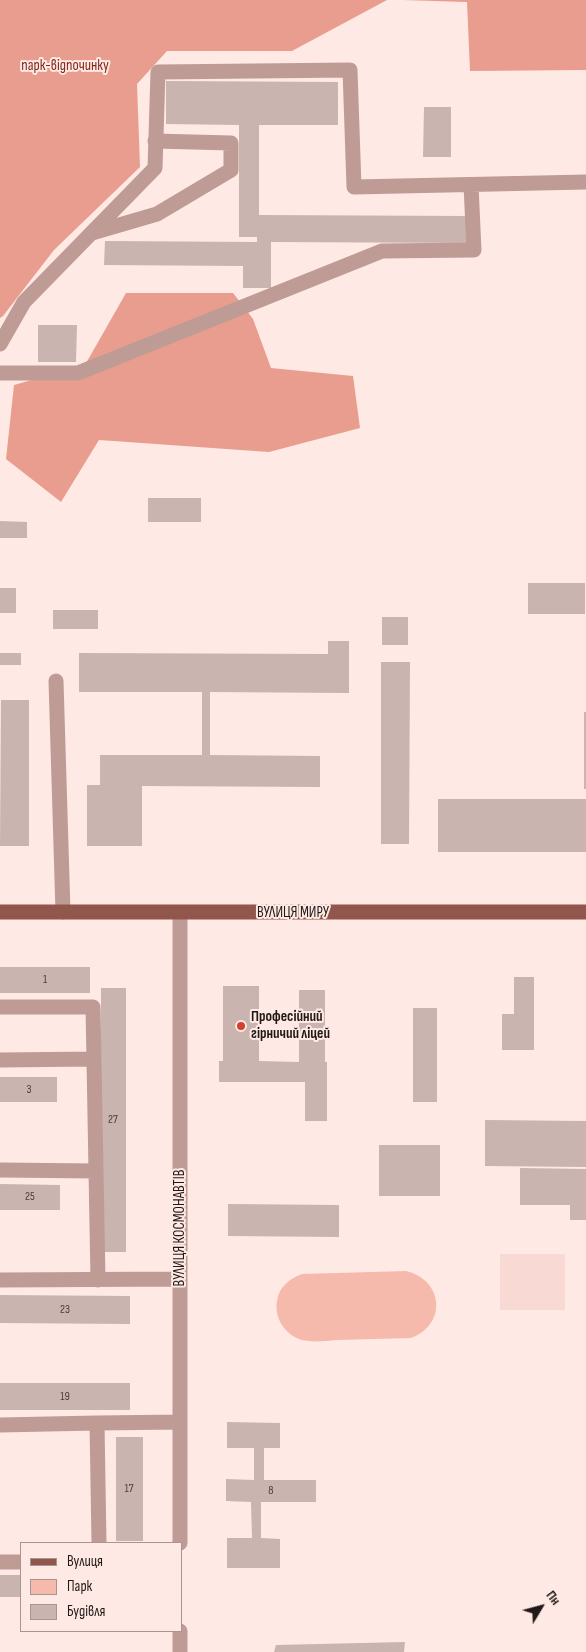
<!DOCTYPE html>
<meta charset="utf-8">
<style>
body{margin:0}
#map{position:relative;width:586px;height:1652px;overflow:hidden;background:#ffe9e4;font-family:"Sofia Sans Condensed",sans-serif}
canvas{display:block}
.legend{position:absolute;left:20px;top:1542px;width:162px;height:90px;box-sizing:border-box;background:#ffe9e4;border:1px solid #a69692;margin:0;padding:6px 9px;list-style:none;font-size:15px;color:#201917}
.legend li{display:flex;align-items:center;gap:10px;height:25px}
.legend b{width:25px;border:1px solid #a69692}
.north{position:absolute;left:516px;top:1582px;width:50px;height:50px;-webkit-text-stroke:4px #ffe9e4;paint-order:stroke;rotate:53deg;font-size:14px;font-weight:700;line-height:20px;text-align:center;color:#201917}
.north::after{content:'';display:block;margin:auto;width:18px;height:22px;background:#201917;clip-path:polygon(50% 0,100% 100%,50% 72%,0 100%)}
</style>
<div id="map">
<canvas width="586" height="1652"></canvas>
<ul class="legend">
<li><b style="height:6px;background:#91574c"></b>Вулиця</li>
<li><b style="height:14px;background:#f6baad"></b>Парк</li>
<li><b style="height:14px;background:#c9b4b0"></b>Будівля</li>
</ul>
<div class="north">Пн</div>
</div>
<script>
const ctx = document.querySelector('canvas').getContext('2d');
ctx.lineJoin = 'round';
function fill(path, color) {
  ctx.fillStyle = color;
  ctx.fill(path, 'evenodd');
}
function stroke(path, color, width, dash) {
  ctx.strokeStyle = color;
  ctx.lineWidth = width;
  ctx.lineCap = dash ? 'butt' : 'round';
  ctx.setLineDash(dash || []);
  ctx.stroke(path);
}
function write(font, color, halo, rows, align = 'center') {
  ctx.font = font + ' "Sofia Sans Condensed",sans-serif';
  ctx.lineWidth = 4;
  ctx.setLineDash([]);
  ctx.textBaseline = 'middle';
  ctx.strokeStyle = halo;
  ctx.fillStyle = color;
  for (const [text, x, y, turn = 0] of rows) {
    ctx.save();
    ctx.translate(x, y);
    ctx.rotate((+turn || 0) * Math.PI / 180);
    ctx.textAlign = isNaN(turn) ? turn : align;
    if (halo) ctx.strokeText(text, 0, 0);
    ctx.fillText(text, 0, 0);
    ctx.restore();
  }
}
const built = new Path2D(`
 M 500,1254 L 565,1254 L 565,1310 L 500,1310 Z`);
const green = new Path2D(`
 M 406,1271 C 444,1280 447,1325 411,1338 C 386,1339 362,1339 337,1340 C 325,1341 310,1343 299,1339 C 284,1333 274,1317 277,1301 C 279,1287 289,1279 302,1274 Z`);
const forest = new Path2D(`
 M 0,0 L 387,0 L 292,51 L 167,51 L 137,84 L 140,167 L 54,250 L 3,316 L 0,318 Z
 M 402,0 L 586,0 L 586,70 L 470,71 L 467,2 Z
 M 126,293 L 233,293 L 253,319 L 271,368 L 353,376 L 360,428 L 269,452 L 99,440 L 61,502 L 6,459 L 14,385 L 85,365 Z`);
const building = new Path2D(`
 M 166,81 L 338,82 L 338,125 L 259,125 L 259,215 L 468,216 L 468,243 L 271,242 L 271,288 L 243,288 L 243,266 L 104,265 L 105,241 L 257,242 L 257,237 L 239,237 L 239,125 L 166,124 Z
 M 424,107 L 451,107 L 451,157 L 423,157 Z
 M 38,325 L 77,325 L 76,362 L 38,362 Z
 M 148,498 L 201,498 L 201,522 L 148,522 Z
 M 0,521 L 27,522 L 27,538 L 0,538 Z
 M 528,583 L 585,583 L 585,614 L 528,614 Z
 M 0,588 L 16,588 L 16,613 L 0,613 Z
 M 53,610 L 98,610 L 98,629 L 53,629 Z
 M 382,617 L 408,617 L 408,645 L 382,645 Z
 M 328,641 L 349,641 L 349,693 L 210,692 L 210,755 L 320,756 L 320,787 L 142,786 L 142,846 L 87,846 L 87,785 L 100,785 L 100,755 L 202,755 L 202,692 L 79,692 L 79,653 L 328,654 Z
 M 0,653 L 21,653 L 21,665 L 0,665 Z
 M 381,662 L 410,662 L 409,844 L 381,844 Z
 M 1,700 L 29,700 L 29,846 L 0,846 Z
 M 584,712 L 586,712 L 586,789 L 584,789 Z
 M 438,799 L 586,799 L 586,852 L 438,852 Z
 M 0,967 L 90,967 L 90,993 L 0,993 Z
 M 514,977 L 534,977 L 534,1050 L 502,1050 L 502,1014 L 514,1014 Z
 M 223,986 L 259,986 L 259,1061 L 299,1062 L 299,990 L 325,990 L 325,1062 L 327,1062 L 327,1121 L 305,1121 L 305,1082 L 219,1082 L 219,1061 L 223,1061 Z
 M 101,988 L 126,988 L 126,1252 L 101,1252 Z
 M 413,1008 L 437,1008 L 437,1102 L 413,1102 Z
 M 0,1077 L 57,1077 L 57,1102 L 0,1102 Z
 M 485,1120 L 586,1121 L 586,1167 L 485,1166 Z
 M 379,1145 L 440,1145 L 440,1196 L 379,1196 Z
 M 520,1168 L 586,1169 L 586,1220 L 570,1220 L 570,1205 L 520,1205 Z
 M 0,1184 L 60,1185 L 60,1210 L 0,1210 Z
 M 228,1204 L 339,1205 L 339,1237 L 228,1236 Z
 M 0,1295 L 130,1296 L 130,1324 L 0,1323 Z
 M 0,1383 L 130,1383 L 130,1410 L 0,1410 Z
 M 227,1422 L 280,1423 L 280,1448 L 264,1448 L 264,1480 L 316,1480 L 316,1502 L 261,1502 L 261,1538 L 280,1539 L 280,1568 L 227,1568 L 227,1538 L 252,1538 L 251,1502 L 226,1501 L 226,1479 L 254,1480 L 254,1448 L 227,1448 Z
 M 116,1437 L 143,1437 L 143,1541 L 116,1541 Z
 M 0,1575 L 21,1575 L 21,1597 L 0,1597 Z
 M 405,1642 L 404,1652 L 274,1652 L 276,1645 Z`);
const minor = new Path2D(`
 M 92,233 L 157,214 L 231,170 L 231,143 L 155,141
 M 0,344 L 24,302 L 155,168 L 158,72 L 350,70 L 354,187 L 586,182
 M 0,373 L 78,373 L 382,251 L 474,250 L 471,185
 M 56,681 L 63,912
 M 0,1007 L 93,1007 L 98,1280
 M 0,1060 L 94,1059
 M 0,1170 L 96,1171
 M 0,1280 L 180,1279
 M 0,1425 L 97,1423
 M 99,1543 L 97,1423 L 180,1422
 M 180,1543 L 180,913
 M 0,1562 L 21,1562
 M 180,1652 L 180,1631`);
const major = new Path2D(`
 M 0,912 L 586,912`);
const markers = [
 [241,1026,5,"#cf432d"]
];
const numberNames = [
 ["1",45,980],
 ["3",29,1090],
 ["27",113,1120],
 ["25",30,1197],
 ["23",65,1310],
 ["19",65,1397],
 ["17",129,1489],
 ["8",271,1491]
];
const parkNames = [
 ["парк-відпочинку",65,66]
];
const streetNames = [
 ["ВУЛИЦЯ МИРУ",293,913],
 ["ВУЛИЦЯ КОСМОНАВТІВ",180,1228,-90]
];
const poiNames = [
 ["Професійний",251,1017],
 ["гірничий ліцей",251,1034]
];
fill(built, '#f8d9d3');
fill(green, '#f6baad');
fill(forest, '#e99d8e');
fill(building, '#c9b4b0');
stroke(minor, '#be9c95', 15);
stroke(major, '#91574c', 15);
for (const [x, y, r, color] of markers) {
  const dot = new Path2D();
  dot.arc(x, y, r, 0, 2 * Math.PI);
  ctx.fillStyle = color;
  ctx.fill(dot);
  stroke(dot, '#ffe9e4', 2);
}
write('12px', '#4a403d', null, numberNames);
write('15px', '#80291b', '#ffe9e4', parkNames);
write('15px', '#201917', '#ffe9e4', streetNames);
write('bold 15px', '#201917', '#ffe9e4', poiNames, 'left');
</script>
